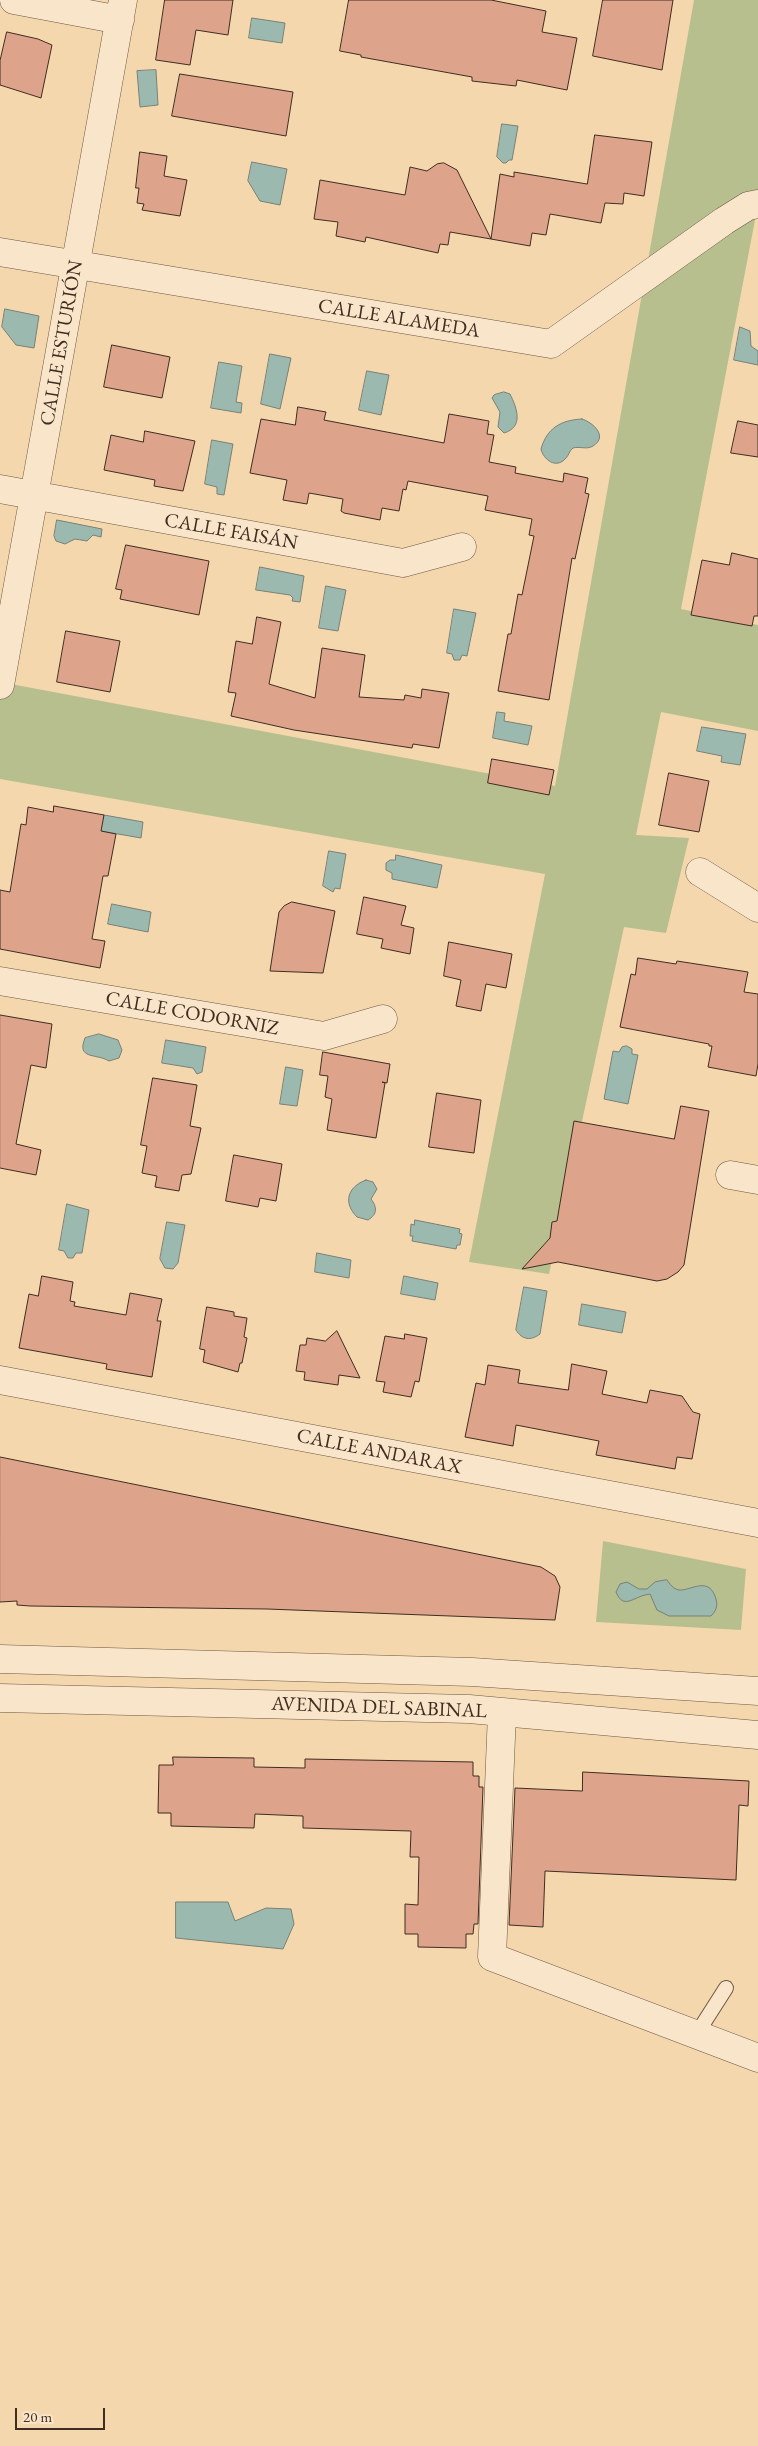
<!DOCTYPE html>
<meta charset="utf-8">
<style>
body{margin:0}
#map{position:relative;width:758px;height:2446px;overflow:hidden;background:#f5d7ae;font-family:"EB Garamond",serif}
canvas{display:block}
.scale{position:absolute;left:15px;top:2408px;width:90px;height:22px;box-sizing:border-box;border:2px solid #3f2d21;border-top:0;padding-left:6px;font-size:15px;line-height:18px;white-space:nowrap;color:#3f2d21;-webkit-text-stroke:4px #f8e5ca;paint-order:stroke}
</style>
<div id="map">
<canvas width="758" height="2446"></canvas>
<div class="scale">20 m</div>
</div>
<script>
const ctx = document.querySelector('canvas').getContext('2d');
ctx.lineJoin = 'round';
function fill(path, color) {
  ctx.fillStyle = color;
  ctx.fill(path, 'evenodd');
}
function stroke(path, color, width, dash) {
  ctx.strokeStyle = color;
  ctx.lineWidth = width;
  ctx.lineCap = dash ? 'butt' : 'round';
  ctx.setLineDash(dash || []);
  ctx.stroke(path);
}
function write(font, color, halo, rows, align = 'center') {
  ctx.font = font + ' "EB Garamond",serif';
  ctx.lineWidth = 5;
  ctx.setLineDash([]);
  ctx.textBaseline = 'middle';
  ctx.strokeStyle = halo;
  ctx.fillStyle = color;
  for (const [text, x, y, turn = 0] of rows) {
    ctx.save();
    ctx.translate(x, y);
    ctx.rotate((+turn || 0) * Math.PI / 180);
    ctx.textAlign = isNaN(turn) ? turn : align;
    if (halo) ctx.strokeText(text, 0, 0);
    ctx.fillText(text, 0, 0);
    ctx.restore();
  }
}
const green = new Path2D(`
 M 694,0 L 758,0 L 758,204 L 681,609 L 758,625 L 758,731 L 661,712 L 636,835 L 689,838 L 666,933 L 624,927 L 549,1274 L 469,1262 L 545,874 L 0,779 L 0,682 L 555,786 Z
 M 603,1541 L 746,1569 L 741,1630 L 596,1622 Z`);
const water = new Path2D(`
 M 252,18 L 285,23 L 282,43 L 249,38 Z
 M 156,70 L 158,105 L 140,107 L 137,71 Z
 M 502,124 L 518,126 L 512,160 L 509,160 L 506,163 L 503,163 L 497,157 Z
 M 252,162 L 287,169 L 280,205 L 260,201 L 248,181 Z
 M 5,309 L 39,316 L 34,348 L 16,345 L 2,327 Z
 M 740,327 L 750,331 L 751,346 L 758,351 L 758,365 L 734,360 Z
 M 270,354 L 291,358 L 280,409 L 261,404 Z
 M 219,362 L 242,366 L 236,402 L 242,403 L 241,413 L 211,408 Z
 M 367,371 L 389,375 L 381,415 L 359,410 Z
 M 504,392 L 510,394 C 517,408 524,427 504,433 L 498,427 L 500,412 L 492,398 L 494,395 Z
 M 582,419 C 592,422 609,436 593,446 C 587,450 579,446 573,448 C 569,451 569,455 566,458 C 556,470 543,459 541,449 C 547,428 561,420 582,419 Z
 M 212,440 L 233,444 L 224,495 L 217,494 L 217,487 L 205,484 Z
 M 57,520 L 102,529 L 101,537 L 93,535 L 87,541 L 75,539 L 65,544 L 56,541 L 54,536 Z
 M 260,567 L 304,576 L 300,602 L 292,601 L 293,598 L 290,595 L 256,590 Z
 M 326,586 L 346,590 L 338,631 L 319,628 Z
 M 454,609 L 476,613 L 467,656 L 462,655 L 460,660 L 454,660 L 452,654 L 447,653 Z
 M 497,712 L 505,713 L 504,721 L 532,726 L 528,745 L 493,738 Z
 M 702,727 L 746,734 L 740,765 L 721,762 L 722,756 L 697,751 Z
 M 104,815 L 143,822 L 141,838 L 101,831 Z
 M 329,851 L 346,854 L 340,889 L 335,888 L 333,892 L 323,886 Z
 M 396,855 L 442,865 L 437,888 L 392,879 L 392,873 L 386,870 L 386,863 L 390,860 L 395,860 Z
 M 112,904 L 151,912 L 148,932 L 108,924 Z
 M 99,1034 L 118,1040 L 122,1050 L 119,1058 L 109,1061 C 96,1053 76,1060 85,1038 Z
 M 166,1040 L 206,1047 L 202,1072 L 197,1074 L 193,1068 L 162,1063 Z
 M 627,1046 L 632,1049 L 632,1054 L 638,1055 L 628,1104 L 604,1099 L 613,1051 L 619,1052 L 622,1047 Z
 M 286,1067 L 303,1070 L 297,1106 L 280,1104 Z
 M 366,1180 L 373,1182 L 377,1189 L 371,1199 C 377,1207 378,1214 368,1220 L 357,1217 C 343,1203 347,1187 366,1180 Z
 M 67,1204 L 89,1210 L 82,1253 L 76,1253 L 73,1258 L 68,1258 L 64,1251 L 59,1250 Z
 M 415,1220 L 460,1229 L 459,1233 L 462,1234 L 460,1245 L 457,1245 L 456,1249 L 412,1241 L 413,1236 L 410,1236 L 411,1224 L 414,1225 Z
 M 167,1222 L 185,1225 L 178,1263 L 173,1269 L 165,1268 L 160,1259 Z
 M 317,1253 L 351,1260 L 349,1278 L 315,1272 Z
 M 404,1276 L 438,1283 L 435,1300 L 401,1294 Z
 M 524,1287 L 547,1291 L 540,1334 C 531,1341 522,1340 516,1330 Z
 M 582,1304 L 626,1312 L 622,1333 L 579,1325 Z
 M 667,1580 C 670,1584 673,1589 679,1590 C 691,1591 709,1575 716,1599 C 718,1606 716,1611 711,1616 L 669,1616 L 657,1610 L 650,1594 C 633,1596 624,1611 616,1592 L 620,1584 L 627,1582 L 639,1589 L 647,1589 L 655,1582 Z
 M 176,1902 L 228,1902 L 235,1921 L 266,1908 L 291,1909 L 294,1924 L 283,1949 L 176,1938 Z`);
const building = new Path2D(`
 M 165,0 L 233,0 L 228,35 L 196,30 L 190,65 L 156,60 Z
 M 349,0 L 491,0 L 546,11 L 542,32 L 577,38 L 567,90 L 517,80 L 516,86 L 472,81 L 472,77 L 361,57 L 361,55 L 340,51 Z
 M 603,0 L 673,0 L 662,70 L 593,56 Z
 M 7,32 L 38,39 L 52,45 L 41,98 L 0,85 L 0,61 Z
 M 180,74 L 293,92 L 286,136 L 172,116 Z
 M 595,135 L 652,142 L 644,196 L 624,193 L 623,204 L 605,203 L 601,223 L 550,214 L 546,235 L 532,233 L 530,246 L 491,239 L 500,174 L 514,177 L 514,172 L 587,184 Z
 M 140,152 L 167,156 L 164,176 L 187,180 L 180,216 L 142,210 L 144,204 L 137,203 L 139,188 L 136,188 Z
 M 444,163 L 457,170 L 491,239 L 450,232 L 448,245 L 440,244 L 438,253 L 366,237 L 365,242 L 336,236 L 338,222 L 314,219 L 320,180 L 405,195 L 410,167 L 427,171 L 437,164 Z
 M 112,345 L 170,357 L 162,398 L 104,387 Z
 M 298,407 L 326,412 L 324,420 L 444,443 L 449,414 L 489,421 L 487,434 L 494,435 L 489,462 L 516,467 L 515,473 L 563,482 L 564,473 L 588,478 L 585,493 L 589,494 L 575,559 L 572,558 L 549,700 L 498,691 L 508,634 L 511,634 L 518,594 L 522,595 L 534,536 L 529,535 L 532,519 L 485,510 L 488,496 L 408,481 L 406,490 L 403,489 L 399,511 L 382,508 L 380,520 L 344,513 L 341,511 L 343,499 L 309,493 L 307,504 L 283,500 L 287,480 L 250,473 L 261,419 L 295,425 Z
 M 738,421 L 758,425 L 758,457 L 731,453 Z
 M 145,431 L 195,441 L 183,491 L 154,486 L 155,480 L 104,470 L 111,435 L 143,442 Z
 M 126,545 L 209,561 L 199,615 L 120,599 L 122,590 L 116,589 Z
 M 732,553 L 758,559 L 758,616 L 754,616 L 752,626 L 691,615 L 702,560 L 729,565 Z
 M 257,617 L 281,622 L 269,684 L 315,698 L 322,648 L 365,655 L 359,697 L 404,700 L 405,695 L 421,698 L 422,689 L 449,693 L 439,748 L 413,744 L 412,748 L 294,730 L 231,716 L 236,693 L 228,692 L 236,641 L 252,644 Z
 M 66,631 L 120,641 L 110,692 L 57,682 Z
 M 492,759 L 554,770 L 549,795 L 488,783 Z
 M 669,773 L 709,781 L 699,832 L 659,825 Z
 M 54,806 L 104,815 L 101,831 L 116,834 L 108,876 L 103,876 L 92,939 L 105,941 L 100,968 L 0,949 L 0,890 L 10,892 L 21,824 L 26,825 L 28,807 L 53,812 Z
 M 364,897 L 406,906 L 401,925 L 414,928 L 410,954 L 381,948 L 383,939 L 357,934 Z
 M 292,902 L 335,911 L 323,973 L 270,971 L 279,912 L 284,906 Z
 M 449,942 L 512,954 L 506,988 L 486,984 L 481,1011 L 456,1006 L 461,980 L 444,976 Z
 M 638,958 L 676,964 L 677,961 L 748,972 L 744,992 L 758,994 L 758,1064 L 756,1076 L 708,1067 L 712,1046 L 709,1046 L 709,1044 L 620,1027 L 631,974 L 635,975 Z
 M 0,1015 L 52,1024 L 46,1068 L 31,1065 L 16,1144 L 41,1150 L 36,1175 L 0,1168 Z
 M 323,1052 L 390,1064 L 387,1083 L 382,1082 L 385,1083 L 376,1138 L 327,1130 L 332,1099 L 325,1097 L 328,1076 L 320,1075 Z
 M 153,1078 L 197,1085 L 190,1126 L 201,1128 L 191,1174 L 182,1175 L 179,1191 L 155,1187 L 157,1176 L 142,1173 L 147,1146 L 141,1145 Z
 M 437,1093 L 481,1100 L 474,1153 L 429,1147 Z
 M 681,1106 L 709,1111 L 684,1265 L 678,1272 L 667,1279 L 657,1281 L 558,1262 L 522,1269 L 550,1238 L 552,1222 L 557,1221 L 574,1121 L 674,1139 Z
 M 234,1155 L 282,1164 L 276,1201 L 260,1198 L 258,1207 L 226,1201 Z
 M 42,1276 L 73,1282 L 70,1301 L 75,1302 L 74,1306 L 126,1315 L 130,1293 L 162,1299 L 157,1321 L 161,1321 L 152,1377 L 106,1369 L 107,1364 L 19,1348 L 29,1294 L 38,1296 Z
 M 207,1307 L 234,1312 L 234,1316 L 247,1318 L 244,1337 L 247,1338 L 242,1363 L 240,1363 L 238,1372 L 203,1362 L 205,1350 L 200,1349 Z
 M 337,1331 L 360,1378 L 339,1375 L 338,1385 L 304,1380 L 305,1372 L 296,1371 L 300,1345 L 306,1345 L 307,1338 L 325,1341 Z
 M 405,1334 L 427,1338 L 419,1382 L 415,1381 L 411,1397 L 383,1392 L 385,1382 L 376,1381 L 385,1336 L 404,1339 Z
 M 572,1364 L 607,1371 L 602,1394 L 647,1403 L 650,1390 L 682,1396 L 693,1412 L 700,1414 L 692,1459 L 677,1457 L 675,1469 L 596,1455 L 599,1441 L 516,1425 L 513,1446 L 465,1437 L 476,1383 L 485,1385 L 488,1365 L 520,1370 L 518,1383 L 568,1390 Z
 M 0,1457 L 541,1567 L 555,1576 L 560,1587 L 555,1620 L 267,1609 L 30,1606 L 17,1605 L 17,1601 L 0,1602 Z
 M 173,1757 L 254,1758 L 254,1767 L 305,1768 L 305,1759 L 473,1762 L 473,1776 L 479,1776 L 479,1787 L 483,1787 L 478,1924 L 474,1924 L 473,1934 L 466,1934 L 466,1948 L 418,1947 L 418,1934 L 405,1934 L 405,1904 L 418,1905 L 419,1857 L 410,1857 L 411,1831 L 303,1828 L 303,1816 L 255,1814 L 254,1828 L 171,1826 L 171,1813 L 158,1813 L 159,1765 L 173,1765 Z
 M 583,1772 L 749,1781 L 748,1806 L 739,1805 L 736,1880 L 545,1871 L 543,1927 L 509,1925 L 515,1788 L 582,1791 Z`);
const service = new Path2D(`
 M 696,2035 L 726,1988`);
const minor = new Path2D(`
 M 14,0 L 120,20
 M 0,252 L 551,344 L 724,221 L 748,206 L 758,204
 M 0,489 L 403,563 L 462,547
 M 0,685 L 123,0
 M 700,872 L 758,908
 M 0,981 L 324,1036 L 383,1019
 M 730,1175 L 758,1180
 M 0,1380 L 758,1523
 M 502,1713 L 492,1957 L 758,2058`);
const tertiary = new Path2D(`
 M 0,1659 L 472,1672 L 758,1691
 M 0,1698 L 469,1709 L 758,1735`);
const streetNames = [
 ["CALLE ALAMEDA",399,319,9],
 ["CALLE ESTURIÓN",62,343,-80],
 ["CALLE FAISÁN",231,532,10],
 ["CALLE CODORNIZ",192,1014,10],
 ["CALLE ANDARAX",379,1452,11],
 ["AVENIDA DEL SABINAL",379,1708,2]
];
fill(green, '#b7bf8e');
fill(water, '#9cb9af');
stroke(water, '#778176', 1);
fill(building, '#dea38b');
stroke(building, '#3f2d21', 1);
stroke(service, '#6c5844', 16);
stroke(minor, '#6c5844', 29);
stroke(tertiary, '#6c5844', 29);
stroke(service, '#f8e5ca', 14);
stroke(minor, '#f8e5ca', 28);
stroke(tertiary, '#f8e5ca', 28);
write('20px', '#3f2d21', '#f8e5ca', streetNames);
</script>
